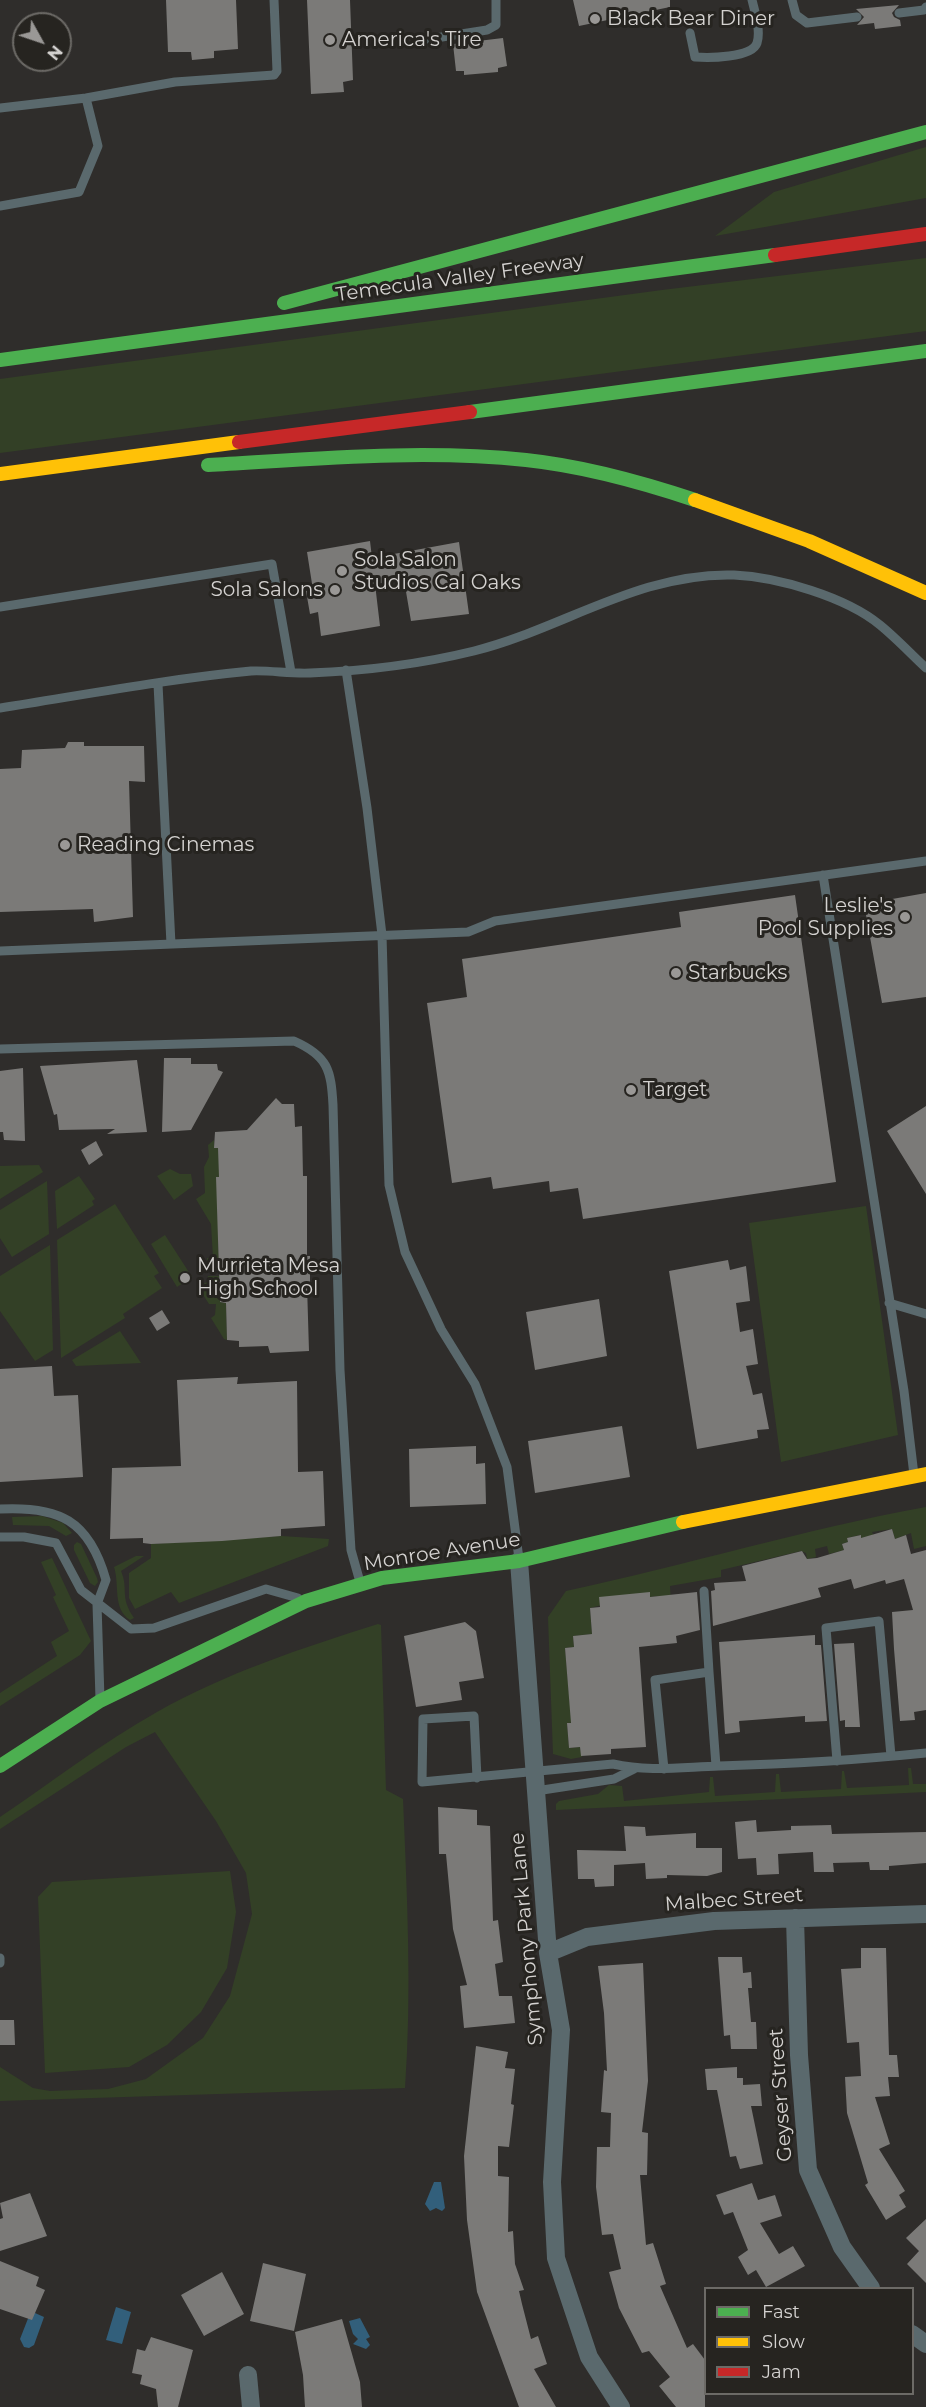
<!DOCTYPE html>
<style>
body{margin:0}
#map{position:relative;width:926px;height:2407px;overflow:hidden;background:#2f2d2b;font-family:Montserrat,sans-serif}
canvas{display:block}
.legend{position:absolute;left:704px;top:2287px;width:210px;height:108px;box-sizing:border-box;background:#262420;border:2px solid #6c6a66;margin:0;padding:8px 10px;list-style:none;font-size:18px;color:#d4d2d0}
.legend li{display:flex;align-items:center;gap:12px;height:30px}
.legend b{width:30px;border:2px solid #6c6a66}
.north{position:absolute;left:12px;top:12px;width:60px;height:60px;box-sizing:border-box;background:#262420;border:2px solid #6c6a66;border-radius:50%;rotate:130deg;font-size:16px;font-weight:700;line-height:24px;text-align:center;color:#d4d2d0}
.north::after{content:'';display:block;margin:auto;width:21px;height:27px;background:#9a9896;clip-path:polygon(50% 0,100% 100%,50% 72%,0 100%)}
</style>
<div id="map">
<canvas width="926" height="2407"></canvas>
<ul class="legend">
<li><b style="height:8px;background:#4caf50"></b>Fast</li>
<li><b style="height:8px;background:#ffc107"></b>Slow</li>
<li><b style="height:8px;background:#c62828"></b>Jam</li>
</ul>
<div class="north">N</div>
</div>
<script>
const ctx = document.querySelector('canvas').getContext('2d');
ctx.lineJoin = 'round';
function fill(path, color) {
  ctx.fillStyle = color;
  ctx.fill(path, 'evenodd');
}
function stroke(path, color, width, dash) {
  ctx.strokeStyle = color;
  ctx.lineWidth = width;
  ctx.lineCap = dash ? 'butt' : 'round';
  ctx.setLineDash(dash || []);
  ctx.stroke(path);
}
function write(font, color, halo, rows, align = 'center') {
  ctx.font = font + ' Montserrat,sans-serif';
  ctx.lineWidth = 6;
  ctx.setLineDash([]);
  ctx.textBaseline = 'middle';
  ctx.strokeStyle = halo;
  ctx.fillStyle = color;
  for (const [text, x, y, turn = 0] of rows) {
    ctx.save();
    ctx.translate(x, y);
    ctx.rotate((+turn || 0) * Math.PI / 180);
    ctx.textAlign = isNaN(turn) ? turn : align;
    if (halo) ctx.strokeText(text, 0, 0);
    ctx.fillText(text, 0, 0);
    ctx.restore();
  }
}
const green = new Path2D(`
 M 926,147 L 926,198 L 715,236 L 774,192 Z
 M 926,258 L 926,331 L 0,453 L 0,379 L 662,290 Z
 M 214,1140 L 214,1148 L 218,1148 L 224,1177 L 217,1177 L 219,1269 L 207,1270 L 207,1258 L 213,1258 L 211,1224 L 196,1199 L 205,1193 L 204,1167 L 209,1157 L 208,1145 Z
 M 39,1165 L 43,1172 L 0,1199 L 0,1166 Z
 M 170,1169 L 180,1174 L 191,1174 L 193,1186 L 174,1200 L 157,1176 Z
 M 79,1176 L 95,1199 L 92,1201 L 94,1205 L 57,1229 L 55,1191 Z
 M 47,1181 L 49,1234 L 12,1257 L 0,1238 L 0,1210 Z
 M 115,1204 L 159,1273 L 154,1276 L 162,1288 L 123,1314 L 125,1318 L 61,1358 L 57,1240 Z
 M 866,1206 L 898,1435 L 781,1462 L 749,1223 Z
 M 165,1235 L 192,1277 L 177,1287 L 151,1244 Z
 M 50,1245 L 53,1350 L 35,1361 L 0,1311 L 0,1276 Z
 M 208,1276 L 219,1276 L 220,1302 L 226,1303 L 227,1340 L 224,1339 L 211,1318 L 215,1315 L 216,1304 L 209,1304 L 198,1287 L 207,1282 Z
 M 120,1331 L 141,1363 L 76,1366 L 72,1360 Z
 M 926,1507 L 926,1546 L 914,1549 L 911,1533 L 895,1539 L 892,1529 L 872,1532 L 879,1547 L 865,1551 L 860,1535 L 847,1538 L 848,1542 L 842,1544 L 844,1550 L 829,1554 L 827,1546 L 815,1549 L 816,1557 L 807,1559 L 806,1553 L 801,1551 L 721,1570 L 721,1577 L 670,1586 L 671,1603 L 657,1596 L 650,1597 L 650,1593 L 590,1608 L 592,1634 L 573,1636 L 574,1647 L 565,1648 L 570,1704 L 581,1722 L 567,1723 L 569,1748 L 580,1747 L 582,1757 L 571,1759 L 553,1754 L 548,1617 L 566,1591 C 687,1565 805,1529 926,1507 Z
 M 42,1516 L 63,1523 L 72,1533 L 66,1536 L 49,1526 L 13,1525 L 12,1517 Z
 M 281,1536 L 329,1539 L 328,1546 L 179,1603 L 171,1592 L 135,1609 L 129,1598 L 129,1573 L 151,1558 L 151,1544 Z
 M 77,1542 L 81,1544 L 97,1578 L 98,1582 L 95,1586 L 90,1583 L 74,1550 L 74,1545 Z
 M 136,1556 L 144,1556 L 121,1571 C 129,1590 119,1596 134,1618 L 130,1620 C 112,1608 120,1585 114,1567 Z
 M 52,1558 L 91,1641 L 80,1655 L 0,1706 L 0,1693 L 57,1656 L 51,1642 L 69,1631 L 53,1597 L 56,1595 L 41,1562 Z
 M 378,1624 L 381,1625 L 386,1790 L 403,1799 C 407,1895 412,1991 405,2088 L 0,2101 L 0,2067 L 33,2088 L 50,2091 L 108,2089 L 146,2079 L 203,2038 L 230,1996 L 252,1914 L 246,1873 L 216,1821 L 155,1732 L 126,1747 L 0,1829 L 0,1817 C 52,1782 102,1743 157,1712 C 226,1673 302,1648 378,1624 Z
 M 908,1768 L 911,1768 L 913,1784 L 926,1784 L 926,1792 L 556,1810 L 556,1804 L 559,1801 L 598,1794 L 609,1785 L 622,1786 L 624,1801 L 709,1792 L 710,1777 L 713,1777 L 715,1796 L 775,1792 L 776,1774 L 779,1774 L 781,1792 L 841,1789 L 842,1771 L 844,1771 L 847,1788 L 909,1785 Z
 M 230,1871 L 236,1912 L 227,1968 L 201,2012 L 167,2045 L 129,2067 L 45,2073 L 38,1897 L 52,1882 Z`);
const water = new Path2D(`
 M 434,2182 L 441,2182 L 445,2208 L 442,2211 L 436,2208 L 430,2211 L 425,2204 Z
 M 116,2307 L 131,2312 L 122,2344 L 106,2340 Z
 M 35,2313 L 44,2317 L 43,2320 L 34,2345 L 29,2348 L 24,2347 L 20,2339 L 29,2316 Z
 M 360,2318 L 370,2337 L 366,2339 L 370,2345 L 366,2349 L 353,2344 L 358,2339 L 353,2334 L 349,2321 Z`);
const building = new Path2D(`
 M 166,0 L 236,0 L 238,49 L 214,51 L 214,58 L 192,60 L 191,52 L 168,52 Z
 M 307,0 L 350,0 L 353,80 L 343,82 L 344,92 L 311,94 Z
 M 573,0 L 670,0 L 670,7 L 579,26 Z
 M 899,5 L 892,13 L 894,17 L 900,20 L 901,26 L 875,29 L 874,23 L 857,25 L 864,17 L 856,9 Z
 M 503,38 L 507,66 L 498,68 L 498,72 L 464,75 L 464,71 L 456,71 L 453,44 Z
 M 370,541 L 372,558 L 459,542 L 469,614 L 411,621 L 404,580 L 375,584 L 380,626 L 321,636 L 318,612 L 310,614 L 306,591 L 313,590 L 307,552 Z
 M 68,742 L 84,742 L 84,746 L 144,746 L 145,782 L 129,781 L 133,917 L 94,922 L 93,909 L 0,912 L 0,769 L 21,768 L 22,750 L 65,748 Z
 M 926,893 L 926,997 L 882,1003 L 864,904 Z
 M 795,895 L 836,1182 L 583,1219 L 578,1188 L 550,1192 L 549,1181 L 493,1189 L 491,1177 L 452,1183 L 427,1003 L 467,997 L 462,959 L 681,927 L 679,912 Z
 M 164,1058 L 191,1058 L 191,1064 L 217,1064 L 218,1070 L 223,1072 L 191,1130 L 162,1132 Z
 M 137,1060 L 147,1132 L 107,1134 L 115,1129 L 59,1130 L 57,1114 L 54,1115 L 40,1066 Z
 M 23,1068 L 25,1141 L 4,1140 L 3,1132 L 0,1132 L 0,1071 Z
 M 276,1098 L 282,1104 L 294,1104 L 295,1127 L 302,1126 L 303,1176 L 307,1176 L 307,1256 L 310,1256 L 310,1285 L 307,1285 L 309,1351 L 270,1353 L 268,1346 L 239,1347 L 239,1341 L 227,1340 L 226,1303 L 220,1302 L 216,1177 L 219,1177 L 218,1148 L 214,1148 L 215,1132 L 247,1130 Z
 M 926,1106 L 926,1194 L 887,1131 Z
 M 96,1141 L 103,1155 L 89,1165 L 81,1150 Z
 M 728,1260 L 730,1270 L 746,1266 L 750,1301 L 736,1303 L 740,1332 L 753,1329 L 758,1364 L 746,1366 L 753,1395 L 762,1393 L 769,1429 L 757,1430 L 758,1438 L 697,1449 L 669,1271 Z
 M 599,1299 L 607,1356 L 535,1370 L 526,1312 Z
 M 162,1310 L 170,1323 L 157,1331 L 149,1318 Z
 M 52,1366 L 54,1396 L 78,1395 L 83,1477 L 0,1482 L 0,1369 Z
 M 238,1377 L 237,1384 L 297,1381 L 298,1472 L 323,1471 L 325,1526 L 281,1529 L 281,1536 L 222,1541 L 151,1544 L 143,1543 L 143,1538 L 110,1539 L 112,1468 L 181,1466 L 177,1380 Z
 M 622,1426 L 630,1477 L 535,1493 L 528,1441 Z
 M 476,1446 L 476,1464 L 485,1463 L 486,1504 L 410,1507 L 409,1449 Z
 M 892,1529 L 895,1539 L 906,1535 L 911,1554 L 926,1550 L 926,1710 L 914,1712 L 915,1720 L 900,1721 L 894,1649 L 892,1612 L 913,1610 L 904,1579 L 886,1584 L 885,1580 L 854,1589 L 851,1579 L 818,1588 L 821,1597 L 713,1626 L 711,1591 L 715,1590 L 714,1583 L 746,1581 L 742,1566 L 802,1551 L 807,1559 L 817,1558 L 844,1550 L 842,1544 L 848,1542 L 847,1538 L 861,1535 L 861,1538 Z
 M 650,1592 L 650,1597 L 697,1592 L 700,1630 L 676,1636 L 677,1643 L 639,1647 L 646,1747 L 611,1749 L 611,1754 L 581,1756 L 580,1747 L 569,1748 L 567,1723 L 571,1723 L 565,1648 L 574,1647 L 573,1636 L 592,1634 L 590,1608 L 600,1607 L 599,1597 Z
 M 465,1622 L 476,1631 L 484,1678 L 459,1682 L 462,1700 L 416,1707 L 404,1636 Z
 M 815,1635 L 815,1645 L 821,1645 L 827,1721 L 805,1722 L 805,1716 L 739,1721 L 740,1732 L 725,1734 L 719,1642 Z
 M 854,1643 L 860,1727 L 845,1727 L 845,1720 L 840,1721 L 834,1644 Z
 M 438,1807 L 477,1810 L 477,1825 L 490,1826 L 493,1921 L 498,1920 L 503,1962 L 495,1964 L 499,1996 L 512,1996 L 515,2023 L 464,2028 L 460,1986 L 467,1985 L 453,1929 L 446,1854 L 439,1854 Z
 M 756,1820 L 757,1832 L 791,1830 L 791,1826 L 831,1825 L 832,1834 L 926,1832 L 926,1863 L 889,1866 L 889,1870 L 870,1870 L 869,1862 L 833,1863 L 834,1872 L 814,1872 L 813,1852 L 778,1854 L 779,1874 L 757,1875 L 756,1858 L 738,1859 L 735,1822 Z
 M 624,1826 L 645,1827 L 646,1836 L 696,1833 L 696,1848 L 722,1848 L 722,1872 L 707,1876 L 667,1875 L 667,1878 L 646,1879 L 645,1863 L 614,1865 L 614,1886 L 595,1887 L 594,1879 L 578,1879 L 577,1850 L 626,1851 Z
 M 861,1948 L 886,1948 L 889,2055 L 897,2055 L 899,2077 L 888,2077 L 890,2096 L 875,2097 L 890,2144 L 879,2149 L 905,2191 L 899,2195 L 906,2207 L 886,2220 L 865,2185 L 868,2183 L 847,2113 L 845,2077 L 861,2076 L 859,2042 L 847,2043 L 841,1969 L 861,1968 Z
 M 718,1957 L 742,1957 L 743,1973 L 751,1972 L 752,1988 L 748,1988 L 751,2022 L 756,2022 L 757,2049 L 731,2049 L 730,2035 L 724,2036 Z
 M 643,1963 L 648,2081 L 642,2132 L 648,2133 L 647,2175 L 640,2175 L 646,2245 L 653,2243 L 666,2284 L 660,2286 L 687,2348 L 693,2344 L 705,2360 L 705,2407 L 676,2407 L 659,2386 L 670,2377 L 649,2351 L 642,2353 L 619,2308 L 609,2272 L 621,2269 L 613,2234 L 602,2235 L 596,2187 L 597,2147 L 610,2147 L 611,2113 L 601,2112 L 604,2070 L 607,2071 L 604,2013 L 598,1966 Z
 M 0,2020 L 14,2020 L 15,2045 L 0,2045 Z
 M 476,2046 L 508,2052 L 505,2068 L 515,2069 L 511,2104 L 514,2105 L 509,2147 L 498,2146 L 498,2176 L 509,2177 L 508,2232 L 513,2231 L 515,2264 L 524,2290 L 519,2291 L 522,2304 L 531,2339 L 538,2336 L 547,2364 L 534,2369 L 556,2407 L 519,2407 L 477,2292 L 467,2220 L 464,2156 Z
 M 737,2067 L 737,2078 L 743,2078 L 743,2085 L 760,2084 L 762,2106 L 751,2106 L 763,2164 L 740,2169 L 736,2156 L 730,2157 L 717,2090 L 707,2090 L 705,2069 Z
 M 752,2183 L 758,2200 L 775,2195 L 782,2216 L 760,2223 L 779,2254 L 793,2246 L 805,2266 L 766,2287 L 756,2270 L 748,2275 L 738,2257 L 748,2250 L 733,2212 L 724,2215 L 716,2195 Z
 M 30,2193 L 47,2236 L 0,2251 L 0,2219 L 3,2218 L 0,2203 Z
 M 926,2219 L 926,2283 L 907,2264 L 919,2251 L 906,2238 Z
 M 0,2261 L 39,2277 L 36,2286 L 45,2290 L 32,2320 L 0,2309 Z
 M 263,2263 L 306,2274 L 294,2331 L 250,2321 Z
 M 222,2272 L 244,2314 L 204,2336 L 181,2295 Z
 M 342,2319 L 360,2382 L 362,2407 L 305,2407 L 303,2375 L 295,2332 Z
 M 151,2337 L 193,2350 L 178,2407 L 158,2407 L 156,2389 L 140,2384 L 142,2375 L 132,2373 L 137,2349 L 145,2351 Z`);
const lane = new Path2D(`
 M 792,0 L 796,15 L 807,23 L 857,17
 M 899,13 L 924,10 L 926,7
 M 690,33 L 695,57 C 708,58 752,58 757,43 C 761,31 755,12 752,0
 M 429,39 L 487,30 L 496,25 L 496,0
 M 0,108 L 86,98 L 175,82 L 274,75 L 277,71 L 274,0
 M 0,206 L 79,192 L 98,146 L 86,98
 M 0,607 L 272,564 L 291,672
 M 346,670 L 367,808 L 382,935 L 389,1185 L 405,1252 L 441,1329 L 475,1384 L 507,1467 L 519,1559
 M 158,684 L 171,944
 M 0,708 C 83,695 167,679 251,671 C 270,670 290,674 310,673 C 364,671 421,664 474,651 C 562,629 640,572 734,575 C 778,577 846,597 880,625 C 896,638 911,654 926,668
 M 823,875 L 904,1391 L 914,1475
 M 0,951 L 468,932 L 495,921 L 926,861
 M 0,1049 L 294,1041 C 328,1056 331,1070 333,1105 L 340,1370 L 351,1550 L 360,1582
 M 889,1303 L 926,1314
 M 0,1509 C 59,1506 89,1520 106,1580 L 97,1604 L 100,1699
 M 0,1537 L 24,1537 L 56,1543 L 81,1590 L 131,1629 L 154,1628 L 266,1589 L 298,1598
 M 704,1591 L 709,1672
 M 837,1761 L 826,1628 L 879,1621 L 891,1756
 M 664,1769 L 655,1680 L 709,1672 L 716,1766
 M 477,1778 L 474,1716 L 423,1719 L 422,1782 L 613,1764 C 648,1772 683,1767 719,1766 C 788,1764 857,1760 926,1753
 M 536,1791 L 614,1779 L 634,1769
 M 0,1958 L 0,1963`);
const street = new Path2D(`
 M 519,1561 L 548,1953 L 561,2030 L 552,2182 L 556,2258 L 589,2357 L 621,2407
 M 795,1918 L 799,2055 L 808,2170 L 842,2247 L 871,2288
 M 548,1953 L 587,1937 L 714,1921 L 926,1914
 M 912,2334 L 926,2344
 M 248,2375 L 251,2407`);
const fast = new Path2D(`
 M 284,303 L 926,132
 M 0,360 L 775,255
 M 470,412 L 926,351
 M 208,465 C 314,459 421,449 526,460 C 583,466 641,482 695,500
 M 0,1766 L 100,1701 L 306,1601 L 382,1578 L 519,1561 L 683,1522`);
const slow = new Path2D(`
 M 0,474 L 239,442
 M 695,500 L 809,541 L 926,593
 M 683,1522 L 926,1474`);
const jam = new Path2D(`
 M 775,255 L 926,234
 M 239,442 L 470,412`);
const markers = [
 [595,19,6,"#9a9896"],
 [330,40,6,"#9a9896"],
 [342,571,6,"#9a9896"],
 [335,590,6,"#9a9896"],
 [65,845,6,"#9a9896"],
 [905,917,6,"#9a9896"],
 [676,973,6,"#9a9896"],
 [631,1090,6,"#9a9896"],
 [185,1278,6,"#9a9896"]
];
const poiNames = [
 ["Black Bear Diner",607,19],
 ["America's Tire",342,40],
 ["Sola Salon",354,560],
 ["Studios Cal Oaks",354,583],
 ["Sola Salons",323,590,"right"],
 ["Reading Cinemas",77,845],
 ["Leslie's",893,906,"right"],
 ["Pool Supplies",893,929,"right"],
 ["Starbucks",688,973],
 ["Target",643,1090],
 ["Murrieta Mesa",197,1266],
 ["High School",197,1289]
];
const streetNames = [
 ["Temecula Valley Freeway",460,278,-8],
 ["Monroe Avenue",442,1552,-9],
 ["Malbec Street",734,1900,-4],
 ["Symphony Park Lane",527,1939,-95],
 ["Geyser Street",781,2095,-94]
];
fill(green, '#334026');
fill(water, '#325f7b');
fill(building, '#7b7a78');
stroke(lane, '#5a696d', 9);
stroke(street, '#5a696d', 18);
stroke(fast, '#4caf50', 14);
stroke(slow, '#ffc107', 14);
stroke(jam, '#c62828', 14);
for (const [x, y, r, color] of markers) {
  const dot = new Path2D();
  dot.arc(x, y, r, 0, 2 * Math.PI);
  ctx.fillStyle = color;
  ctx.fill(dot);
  stroke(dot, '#262420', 2);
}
write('20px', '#d4d2d0', '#262420', poiNames, 'left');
write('20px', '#d4d2d0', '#262420', streetNames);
</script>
